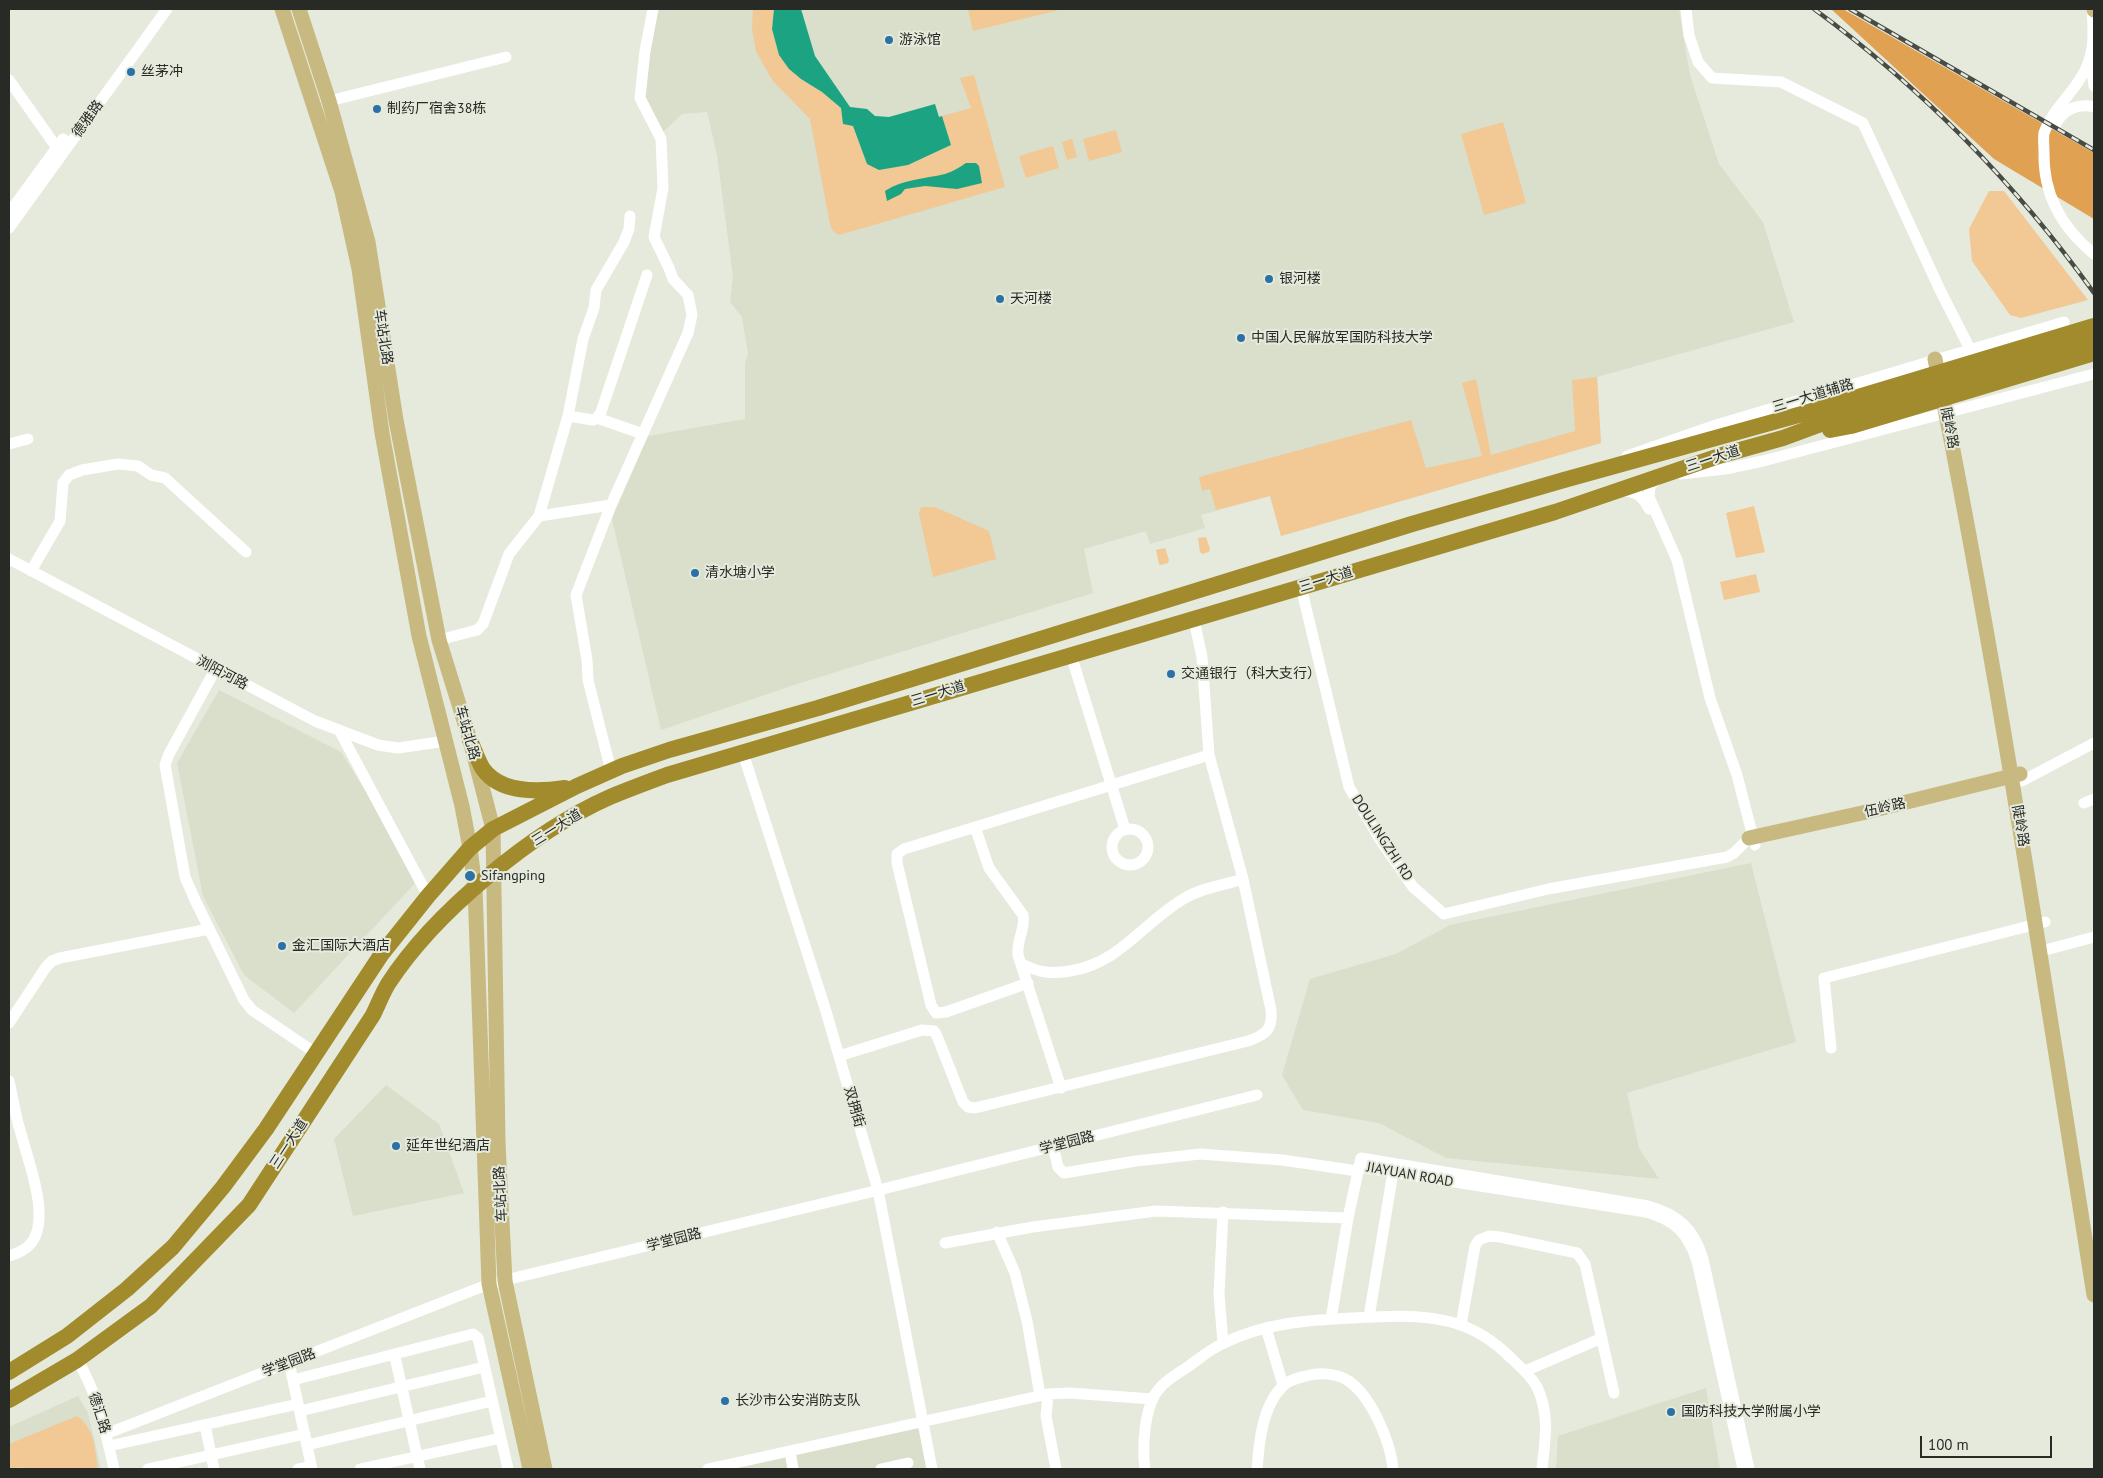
<!DOCTYPE html>
<meta charset="utf-8">
<style>
body{margin:0}
#map{position:relative;width:2103px;height:1478px;overflow:hidden;background:#e5eadc;font-family:"PT Sans",sans-serif}
canvas{display:block}
.frame{position:absolute;inset:0;border:10px solid #282a25;pointer-events:none}
.scale{position:absolute;left:1920px;top:1436px;width:132px;height:22px;box-sizing:border-box;border:2px solid #282a25;border-top:0;padding-left:6px;font-size:15px;line-height:18px;white-space:nowrap;color:#282a25;-webkit-text-stroke:4px #e5eadc;paint-order:stroke}
</style>
<div id="map">
<canvas width="2103" height="1478"></canvas>
<div class="frame"></div>
<div class="scale">100 m</div>
</div>
<script>
const ctx = document.querySelector('canvas').getContext('2d');
ctx.lineJoin = 'round';
function fill(path, color) {
  ctx.fillStyle = color;
  ctx.fill(path, 'evenodd');
}
function stroke(path, color, width, dash) {
  ctx.strokeStyle = color;
  ctx.lineWidth = width;
  ctx.lineCap = dash ? 'butt' : 'round';
  ctx.setLineDash(dash || []);
  ctx.stroke(path);
}
function write(font, color, halo, rows, align = 'center') {
  ctx.font = font + ' "PT Sans","Noto Sans SC",sans-serif';
  ctx.lineWidth = 4;
  ctx.setLineDash([]);
  ctx.textBaseline = 'middle';
  ctx.strokeStyle = halo;
  ctx.fillStyle = color;
  for (const [text, x, y, turn = 0] of rows) {
    ctx.save();
    ctx.translate(x, y);
    ctx.rotate((+turn || 0) * Math.PI / 180);
    ctx.textAlign = isNaN(turn) ? turn : align;
    if (halo) ctx.strokeText(text, 0, 0);
    ctx.fillText(text, 0, 0);
    ctx.restore();
  }
}
const built = new Path2D(`
 M 655,9 L 1679,9 L 1690,75 L 1719,164 L 1763,222 L 1794,322 L 1597,377 L 1601,443 L 1281,536 L 1270,496 L 1201,515 L 1205,528 L 1178,536 L 1150,544 L 1146,531 L 1084,549 L 1093,593 L 800,683 L 661,730 L 612,519 L 648,436 L 745,419 L 745,363 L 748,354 L 742,317 L 730,302 L 733,277 L 717,155 L 707,112 L 682,114 L 663,132 L 644,101 Z
 M 219,690 L 341,752 L 420,878 L 294,1013 L 244,975 L 203,896 L 177,763 Z
 M 1751,863 L 1796,1042 L 1627,1093 L 1639,1148 L 1659,1179 L 1446,1158 L 1379,1123 L 1303,1110 L 1282,1075 L 1310,979 L 1396,954 L 1450,925 Z
 M 386,1085 L 439,1124 L 464,1193 L 353,1216 L 334,1139 Z
 M 1706,1388 L 1720,1469 L 1556,1469 L 1558,1436 Z
 M 78,1396 L 88,1413 L 101,1469 L 9,1469 L 9,1427 Z
 M 921,1421 L 932,1469 L 709,1469 Z`);
const green = new Path2D(`
 M 753,9 L 774,9 L 772,29 L 789,69 L 801,79 L 822,92 L 841,108 L 843,124 L 853,126 L 867,164 L 908,165 L 951,145 L 942,116 L 971,108 L 960,78 L 974,75 L 1005,187 L 839,235 L 833,231 L 830,224 L 810,119 L 772,80 L 756,51 L 752,29 Z
 M 968,9 L 1063,9 L 973,31 Z
 M 1503,122 L 1526,203 L 1484,215 L 1461,134 Z
 M 1116,130 L 1122,152 L 1089,161 L 1083,139 Z
 M 1072,139 L 1077,157 L 1067,160 L 1062,142 Z
 M 1053,146 L 1059,168 L 1026,178 L 1019,156 Z
 M 1989,191 L 2004,191 L 2088,300 L 2021,318 L 2010,315 L 1972,261 L 1969,229 Z
 M 1597,377 L 1601,443 L 1281,536 L 1270,496 L 1216,510 L 1210,489 L 1202,491 L 1199,477 L 1411,420 L 1426,468 L 1482,456 L 1462,383 L 1476,379 L 1491,455 L 1575,431 L 1572,380 Z
 M 1754,506 L 1765,552 L 1736,558 L 1726,513 Z
 M 921,507 L 935,507 L 989,531 L 996,559 L 933,577 L 919,514 Z
 M 1206,537 L 1210,549 L 1209,552 L 1202,554 L 1200,552 L 1198,538 Z
 M 1165,548 L 1169,560 L 1168,563 L 1161,565 L 1159,564 L 1156,550 Z
 M 1756,574 L 1760,592 L 1724,600 L 1720,582 Z
 M 77,1416 C 95,1428 95,1450 98,1469 L 23,1469 L 23,1467 L 9,1469 L 9,1444 Z`);
const forest = new Path2D(`
 M 1831,9 L 1843,9 L 2094,153 L 2094,219 L 1994,159 Z`);
const water = new Path2D(`
 M 774,9 L 801,9 L 815,56 L 850,107 L 867,109 L 875,116 L 889,117 L 935,104 L 939,117 L 942,116 L 951,145 L 908,165 L 879,170 L 867,164 L 853,126 L 843,124 L 841,108 L 822,92 L 801,79 L 789,69 L 779,55 L 772,29 Z
 M 966,163 L 976,163 L 979,166 L 982,183 L 957,189 L 925,186 L 905,189 L 901,194 L 887,201 L 885,191 C 903,179 924,179 945,174 C 952,172 960,167 966,163 Z`);
const minor = new Path2D(`
 M 1686,9 L 1689,35 L 1698,62 L 1712,78 L 1781,82 L 1863,123 L 1940,290 L 1970,349
 M 2092,9 C 2094,34 2095,57 2080,79 C 2069,97 2051,112 2044,133 C 2043,139 2044,146 2044,152 C 2043,195 2062,228 2094,254
 M 2090,58 L 2094,86
 M 9,80 L 57,148
 M 329,101 L 506,57
 M 2056,124 C 2063,109 2079,103 2094,107
 M 9,213 L 63,139
 M 9,228 L 167,9
 M 568,416 L 583,339 L 594,308 L 596,290 L 624,242 L 629,229 L 630,216
 M 597,418 L 643,434
 M 9,444 L 28,439
 M 1627,456 L 1716,425 L 2064,322
 M 1681,474 L 1725,469 L 1763,461 L 2094,374
 M 1660,477 L 1650,486 L 1649,497 L 1677,560 L 1710,698 L 1737,775 L 1755,845
 M 1621,491 C 1636,491 1643,496 1649,509
 M 539,516 L 611,505
 M 9,559 L 315,721 L 378,745 L 398,748 L 446,741
 M 31,571 L 60,521 L 63,483 L 69,475 L 82,470 L 118,464 L 138,466 L 151,475 L 165,478 L 246,552
 M 1301,587 L 1349,787 L 1381,841 L 1413,887 L 1444,914 L 1548,889 L 1727,857 L 1734,853 L 1749,838
 M 439,640 L 477,630 L 483,624 L 509,554 L 539,516 L 568,416 L 593,420 L 597,418 L 601,412 L 647,275
 M 1071,655 L 1125,829
 M 215,670 L 169,754 L 165,765 L 185,877 L 195,900 L 244,1000 L 252,1010 L 317,1054
 M 339,730 L 428,896
 M 743,753 L 825,1008 L 878,1190 L 932,1469
 M 611,771 L 588,680 L 587,660 L 576,595 L 611,505 L 688,333 L 692,315 L 688,295 L 673,279 L 669,268 L 654,237 L 663,188 L 661,139 L 640,98 L 645,51 L 653,9
 M 2022,781 L 2094,743
 M 2084,803 L 2094,799
 M 975,827 L 989,868 L 1023,915 C 1026,929 1016,940 1018,955 L 1061,1088
 M1112 847a18 18 0 1 1 36 0a18 18 0 1 1-36 0Z
 M 2049,949 L 2094,937
 M 1022,964 C 1039,973 1052,974 1070,971 C 1121,963 1143,922 1185,898 C 1201,888 1224,885 1243,879
 M 1028,983 L 946,1012 L 936,1013 L 931,1005 L 897,863 L 897,854 L 904,849 L 1209,755
 M 9,1023 L 46,967 L 52,961 L 60,958 L 209,929
 M 1831,1048 L 1824,978 L 2045,922
 M 839,1056 L 922,1030 L 934,1031 L 937,1036 L 963,1102 L 968,1107 L 975,1108 L 1248,1041 C 1266,1035 1273,1029 1271,1010 L 1243,879 L 1209,755 L 1202,657 L 1194,620
 M 9,1081 C 13,1099 16,1119 22,1137 C 29,1164 50,1217 32,1242 C 26,1250 18,1253 9,1256
 M 1053,1146 L 1058,1167 L 1064,1173 L 1136,1161 L 1200,1154 L 1282,1160 L 1358,1171
 M 1223,1212 L 1219,1294 L 1223,1343
 M 997,1232 L 1015,1273 L 1027,1321 L 1040,1395
 M 945,1243 L 1033,1227 L 1156,1211 L 1348,1218
 M 1369,1317 L 1394,1166
 M 1331,1319 L 1348,1218 L 1359,1167
 M 1461,1325 L 1475,1246 L 1479,1240 L 1489,1236 L 1500,1237 L 1577,1253 L 1585,1264 L 1614,1393
 M 1266,1328 L 1283,1385
 M 395,1357 L 420,1469
 M 77,1360 C 97,1391 106,1433 114,1469
 M 289,1362 L 312,1469
 M 1525,1371 L 1602,1338
 M 293,1380 L 473,1334 L 478,1338 L 508,1469
 M 1048,1394 L 1046,1416 L 1056,1469
 M 300,1411 L 484,1367
 M 205,1425 L 214,1469
 M 106,1434 L 489,1284 L 883,1189 L 1257,1095
 M 307,1445 L 492,1401
 M 109,1446 L 298,1404
 M 790,1451 L 793,1469
 M 148,1469 L 305,1434
 M 298,1469 L 311,1466
 M 360,1469 L 501,1438
 M 708,1469 L 1048,1394 L 1070,1393 L 1152,1399
 M 881,1469 L 908,1463
 M 1145,1469 C 1142,1448 1144,1406 1159,1389 C 1166,1380 1177,1374 1186,1368 C 1198,1360 1210,1349 1224,1343 C 1264,1323 1309,1320 1353,1318 C 1386,1316 1419,1314 1451,1322 C 1475,1328 1495,1342 1512,1359 C 1521,1367 1531,1376 1537,1387 C 1550,1414 1545,1441 1542,1469
 M 1257,1469 C 1259,1443 1262,1407 1282,1387 C 1288,1380 1298,1378 1306,1376 C 1320,1372 1338,1373 1350,1382 C 1372,1398 1391,1443 1393,1469
 M 1743,1469 L 1697,1261 C 1688,1233 1675,1220 1646,1212 L 1359,1167 L 1361,1158 L 1648,1206 C 1678,1214 1694,1229 1703,1259 L 1749,1469`);
const major = new Path2D(`
 M 282,9 L 342,192 L 359,269 L 382,433 L 419,636 L 462,806 L 470,848 L 475,888 L 489,1284 L 530,1469
 M 299,9 L 329,101 L 368,242 L 396,420 L 439,640 L 470,740 L 493,829 L 498,1143 L 505,1281 L 545,1469
 M 2094,9 L 2094,10
 M 1935,359 C 1998,669 2044,982 2094,1295
 M 1749,838 L 1862,813 L 2020,774`);
const highway = new Path2D(`
 M 1830,430 L 1851,426 L 2094,353
 M 470,740 C 474,749 478,761 483,769 C 501,794 538,792 565,788
 M 9,1372 L 67,1336 L 127,1289 L 173,1247 L 223,1187 L 266,1129 L 381,955 L 428,896 L 470,848 L 493,829 L 577,786 L 622,766 L 669,750 L 818,708 L 1412,524 L 1564,480 L 1802,414 L 2094,326
 M 9,1400 L 77,1360 L 151,1306 L 249,1205 L 373,1015 C 378,1005 382,994 388,984 C 434,913 533,831 610,797 C 629,789 648,782 667,775 L 1555,512 L 1722,455 L 1783,438 L 1848,414 L 2094,341`);
const rail = new Path2D(`
 M 1814,9 C 1922,88 2016,184 2094,293
 M 1850,9 L 2094,150`);
const markers = [
 [889,40,5,"#2b71a6"],
 [131,72,5,"#2b71a6"],
 [377,109,5,"#2b71a6"],
 [1269,279,5,"#2b71a6"],
 [1000,299,5,"#2b71a6"],
 [1241,338,5,"#2b71a6"],
 [695,573,5,"#2b71a6"],
 [1171,674,5,"#2b71a6"],
 [470,876,6,"#2b71a6"],
 [282,946,5,"#2b71a6"],
 [396,1146,5,"#2b71a6"],
 [725,1401,5,"#2b71a6"],
 [1671,1412,5,"#2b71a6"]
];
const poiNames = [
 ["游泳馆",899,40],
 ["丝茅冲",141,72],
 ["制药厂宿舍38栋",387,109],
 ["银河楼",1279,279],
 ["天河楼",1010,299],
 ["中国人民解放军国防科技大学",1251,338],
 ["清水塘小学",705,573],
 ["交通银行（科大支行）",1181,674],
 ["Sifangping",481,876],
 ["金汇国际大酒店",292,946],
 ["延年世纪酒店",406,1146],
 ["长沙市公安消防支队",735,1401],
 ["国防科技大学附属小学",1681,1412]
];
const streetNames = [
 ["德雅路",88,119,-54],
 ["车站北路",383,337,81],
 ["三一大道辅路",1813,396,-17],
 ["陡岭路",1949,428,79],
 ["三一大道",1713,459,-18],
 ["三一大道",1326,580,-17],
 ["浏阳河路",222,673,28],
 ["三一大道",938,694,-17],
 ["车站北路",467,733,74],
 ["伍岭路",1885,808,-13],
 ["陡岭路",2020,826,80],
 ["三一大道",557,828,-32],
 ["DOULINGZHI RD",1382,838,57],
 ["双拥街",854,1107,74],
 ["学堂园路",1067,1143,-14],
 ["三一大道",289,1144,-57],
 ["JIAYUAN ROAD",1410,1175,10],
 ["车站北路",501,1194,-93],
 ["学堂园路",674,1240,-14],
 ["学堂园路",289,1363,-21],
 ["德汇路",99,1413,72]
];
fill(built, '#d9dfcb');
fill(green, '#f2c895');
fill(forest, '#e0a252');
fill(water, '#1ca482');
stroke(minor, '#fff', 11);
stroke(major, '#c7b980', 15);
stroke(highway, '#a18b2c', 16);
stroke(rail, '#494b45', 4.5);
stroke(rail, '#e5eadc', 2.5, [8]);
for (const [x, y, r, color] of markers) {
  const dot = new Path2D();
  dot.arc(x, y, r, 0, 2 * Math.PI);
  ctx.fillStyle = color;
  ctx.fill(dot);
  stroke(dot, '#e5eadc', 2);
}
write('14px', '#282a25', '#e5eadc', poiNames, 'left');
write('14px', '#282a25', '#e5eadc', streetNames);
</script>
